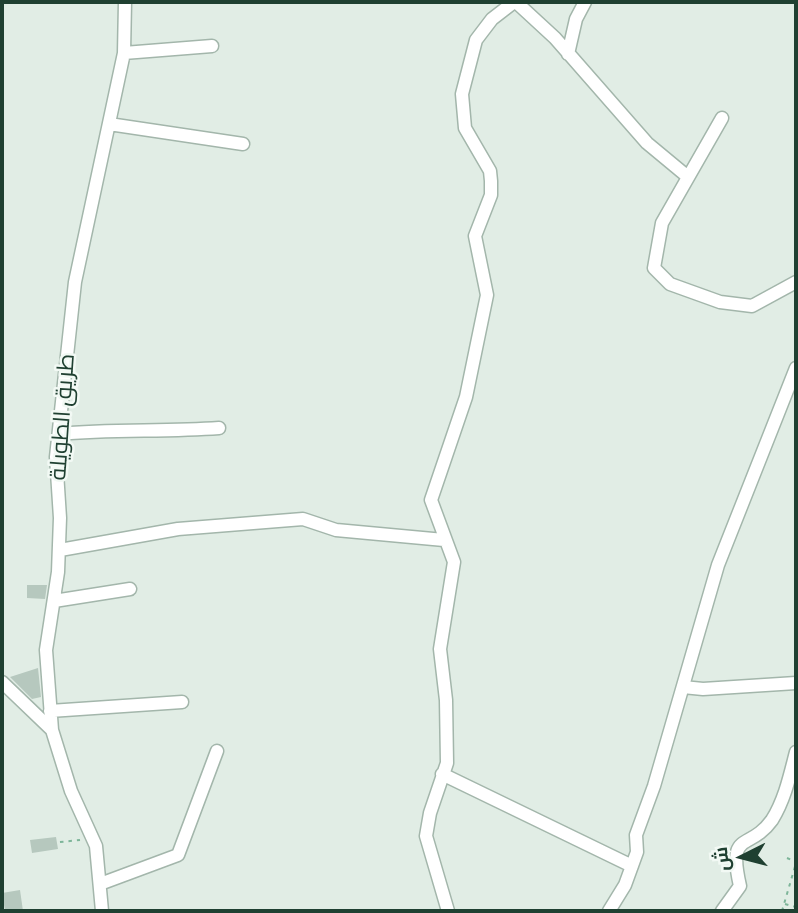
<!DOCTYPE html>
<meta charset="utf-8">
<style>
body{margin:0}
#map{position:relative;width:798px;height:913px;overflow:hidden;background:#e1ede5;font-family:Manrope,Cairo,sans-serif}
canvas{display:block}
.frame{position:absolute;inset:0;border:4px solid #1f4031;pointer-events:none}
.north{position:absolute;left:707px;top:822px;width:70px;height:70px;-webkit-text-stroke:5px #f2f9f4;paint-order:stroke;rotate:264deg;font-size:19px;font-weight:700;line-height:28px;text-align:center;color:#1f4031}
.north::after{content:'';display:block;margin:auto;width:24px;height:32px;background:#1f4031;clip-path:polygon(50% 0,100% 100%,50% 72%,0 100%)}
</style>
<div id="map">
<canvas width="798" height="913"></canvas>
<div class="frame"></div>
<div class="north">ش</div>
</div>
<script>
const ctx = document.querySelector('canvas').getContext('2d');
ctx.lineJoin = 'round';
function fill(path, color) {
  ctx.fillStyle = color;
  ctx.fill(path, 'evenodd');
}
function stroke(path, color, width, dash) {
  ctx.strokeStyle = color;
  ctx.lineWidth = width;
  ctx.lineCap = dash ? 'butt' : 'round';
  ctx.setLineDash(dash || []);
  ctx.stroke(path);
}
function write(font, color, halo, rows, align = 'center') {
  ctx.font = font + ' Manrope,Cairo,sans-serif';
  ctx.lineWidth = 5;
  ctx.setLineDash([]);
  ctx.textBaseline = 'middle';
  ctx.strokeStyle = halo;
  ctx.fillStyle = color;
  for (const [text, x, y, turn = 0] of rows) {
    ctx.save();
    ctx.translate(x, y);
    ctx.rotate((+turn || 0) * Math.PI / 180);
    ctx.textAlign = isNaN(turn) ? turn : align;
    if (halo) ctx.strokeText(text, 0, 0);
    ctx.fillText(text, 0, 0);
    ctx.restore();
  }
}
const building = new Path2D(`
 M 27,585 L 47,585 L 45,599 L 27,598 Z
 M 38,668 L 41,697 L 32,699 L 10,677 Z
 M 56,837 L 58,849 L 32,853 L 30,840 Z
 M 20,890 L 23,911 L 5,911 L 2,893 Z`);
const path = new Path2D(`
 M 60,842 L 80,840
 M 787,858 L 796,862
 M 785,904 L 796,907
 M 782,911 L 796,863`);
const minor = new Path2D(`
 M 516,2 L 555,38 L 647,143 L 688,177
 M 124,53 L 212,46
 M 568,54 L 576,19 L 585,2
 M 722,118 L 662,223 L 654,268 L 670,284 L 720,302 L 752,306 L 796,282
 M 109,124 L 243,144
 M 59,434 C 112,429 165,432 219,428
 M 60,550 L 178,529 L 303,519 L 336,530 L 444,540
 M 54,601 L 130,589
 M 2,682 L 52,730
 M 683,687 L 703,689 L 796,683
 M 50,711 L 182,702
 M 442,774 L 632,866
 M 100,884 L 178,855 L 217,751
 M 102,911 L 96,846 L 71,791 L 52,730 L 46,650 L 58,572 L 60,518 L 56,457 L 75,282 L 124,53 L 125,2
 M 448,911 L 426,836 L 430,813 L 447,763 L 446,700 L 440,649 L 454,562 L 431,500 L 466,397 L 487,295 L 475,236 L 491,195 L 491,181 L 490,171 L 465,128 L 462,94 L 476,40 L 492,19 L 514,2
 M 609,911 L 625,885 L 637,852 L 636,835 L 654,786 L 718,565 L 796,368
 M 722,911 L 740,886 C 727,829 749,852 772,820 C 785,799 790,775 796,752`);
const streetNames = [
 ["طريق الطويلة",63,417,-86]
];
fill(building, '#b6c8be');
stroke(minor, '#a3b6ab', 15);
stroke(path, '#7db599', 2, [3.5, 5]);
stroke(minor, '#fff', 12);
write('23px', '#1f4031', '#f2f9f4', streetNames);
</script>
